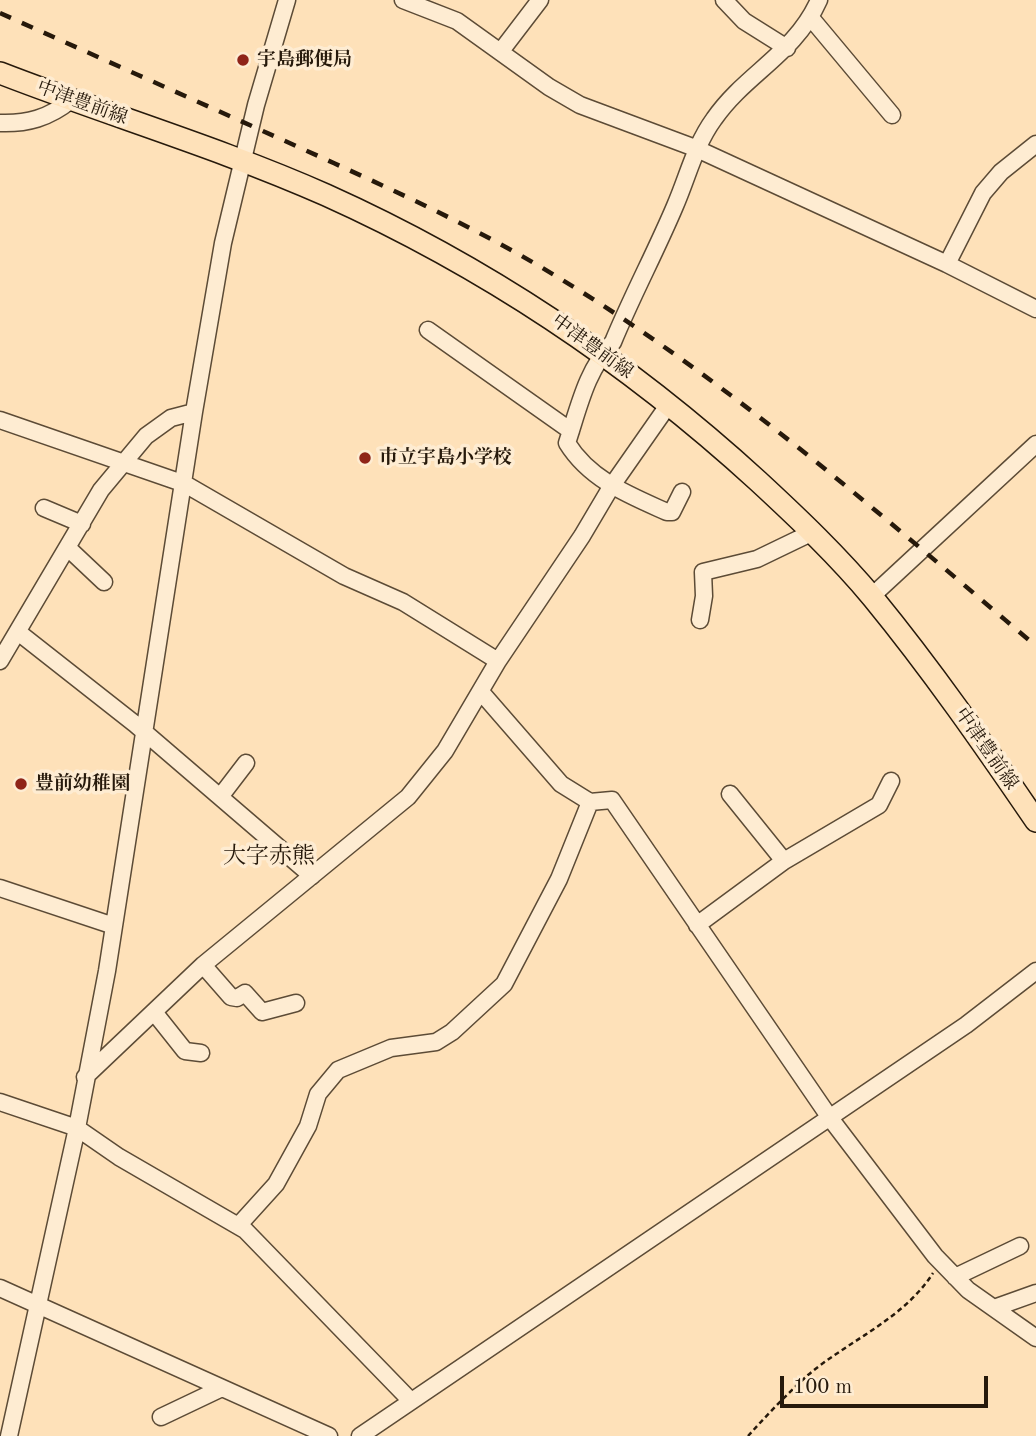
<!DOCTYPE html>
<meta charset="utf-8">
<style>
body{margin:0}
#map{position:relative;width:1036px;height:1436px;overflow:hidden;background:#fee1b9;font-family:"Old Standard TT",serif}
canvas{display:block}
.scale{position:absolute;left:780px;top:1376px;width:208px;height:32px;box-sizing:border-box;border:4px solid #26190b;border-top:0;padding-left:9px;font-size:21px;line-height:24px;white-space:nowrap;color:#26190b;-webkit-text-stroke:5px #feecd2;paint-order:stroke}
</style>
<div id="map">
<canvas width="1036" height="1436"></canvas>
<div class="scale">100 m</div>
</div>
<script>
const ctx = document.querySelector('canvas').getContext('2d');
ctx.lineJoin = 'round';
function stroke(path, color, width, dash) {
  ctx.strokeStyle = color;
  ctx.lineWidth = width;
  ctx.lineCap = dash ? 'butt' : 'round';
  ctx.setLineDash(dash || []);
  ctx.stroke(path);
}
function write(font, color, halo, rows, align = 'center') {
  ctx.font = font + ' "Old Standard TT","Noto Serif JP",serif';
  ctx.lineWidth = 7;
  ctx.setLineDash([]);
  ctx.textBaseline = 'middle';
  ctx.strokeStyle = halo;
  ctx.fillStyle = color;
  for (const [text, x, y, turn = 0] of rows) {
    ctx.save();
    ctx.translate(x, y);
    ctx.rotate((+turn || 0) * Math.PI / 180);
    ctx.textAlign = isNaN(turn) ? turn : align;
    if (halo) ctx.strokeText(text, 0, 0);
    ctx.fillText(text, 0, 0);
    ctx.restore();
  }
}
const path = new Path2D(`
 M 748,1436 C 767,1415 787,1394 808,1375 C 848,1341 904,1319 933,1273`);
const minor = new Path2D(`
 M 403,0 L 457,21 L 549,87 L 580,105 L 695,148 L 947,264 L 1036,309
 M 724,0 L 744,21 L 787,48
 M 811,18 L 892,115
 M 501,51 L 540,0
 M 0,123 C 27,124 49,118 71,100
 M 947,264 L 983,193 L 1001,172 L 1036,144
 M 428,330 L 571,431
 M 0,420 L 185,484 L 344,576 L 403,602 L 498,661
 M 682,492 L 672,512 L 667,512 C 629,495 590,480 567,443 C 579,407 586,371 613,342 C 632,296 656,251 675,206 C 688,176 695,145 714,119 C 746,73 795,54 819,0
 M 44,508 L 82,524
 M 69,549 L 104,582
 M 872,596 L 1036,444
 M 700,620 L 704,596 L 703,572 L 757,559 L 813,532
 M 18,632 L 135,724 L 312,876
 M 0,661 L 101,490 L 146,436 L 171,418 L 194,412
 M 481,692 L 561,784 L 590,802 L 612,800 L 830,1118 L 935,1256 L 968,1290 L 1036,1338
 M 220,797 L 246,763
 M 784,861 L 879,805 L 891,781
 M 0,888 L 114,926
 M 697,925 L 784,861 L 730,794
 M 203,965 L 231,997 L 237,998 L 245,993 L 262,1012 L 296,1003
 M 154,1012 L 185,1051 L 201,1053
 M 85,1077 L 203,965 L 408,797 L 445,751 L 498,661 L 582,536 L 611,487 L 669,404
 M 0,1102 L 77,1128 L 119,1157 L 245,1230 L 411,1401
 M 238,1226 L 276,1184 L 308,1126 L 318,1094 L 338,1070 L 391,1048 L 436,1042 L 452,1032 L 504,984 L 559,879 L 590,802
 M 955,1277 L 1020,1246
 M 0,1288 L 329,1436
 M 994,1308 L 1036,1293
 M 161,1417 L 222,1388
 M 9,1436 L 77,1128 L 107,971 L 194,412 L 223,243 L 256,105 L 287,0
 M 360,1436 L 966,1025 L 1036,971`);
const major = new Path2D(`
 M 0,73 C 108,115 220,148 326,195 C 486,267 629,363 758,481 C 798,518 838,556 873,598 C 932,670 984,745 1036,821`);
const rail = new Path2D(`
 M 0,13 C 91,54 183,95 274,136 C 362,176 451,215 534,263 C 717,370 875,510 1036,646`);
const markers = [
 [243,60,7,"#8f2418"],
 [365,458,7,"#8f2418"],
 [21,784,7,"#8f2418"]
];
const poiNames = [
 ["宇島郵便局",257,60],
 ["市立宇島小学校",379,458],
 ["豊前幼稚園",35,784]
];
const streetNames = [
 ["中津豊前線",82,103,20],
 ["中津豊前線",592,347,36],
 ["中津豊前線",986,749,55]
];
const quarterNames = [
 ["大字赤熊",269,857]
];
stroke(minor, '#5c4b36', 19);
stroke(major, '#26190b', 24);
stroke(path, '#26190b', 2.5, [5, 3.5]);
stroke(minor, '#feecd2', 16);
stroke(major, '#fee1b9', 21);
stroke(rail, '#26190b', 4.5, [12, 12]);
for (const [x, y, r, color] of markers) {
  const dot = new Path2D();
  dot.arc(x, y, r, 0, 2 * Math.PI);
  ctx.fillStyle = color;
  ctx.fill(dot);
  stroke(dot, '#feecd2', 2.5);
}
write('bold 19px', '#26190b', '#feecd2', poiNames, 'left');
write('19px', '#26190b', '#feecd2', streetNames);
write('23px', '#26190b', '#feecd2', quarterNames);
</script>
